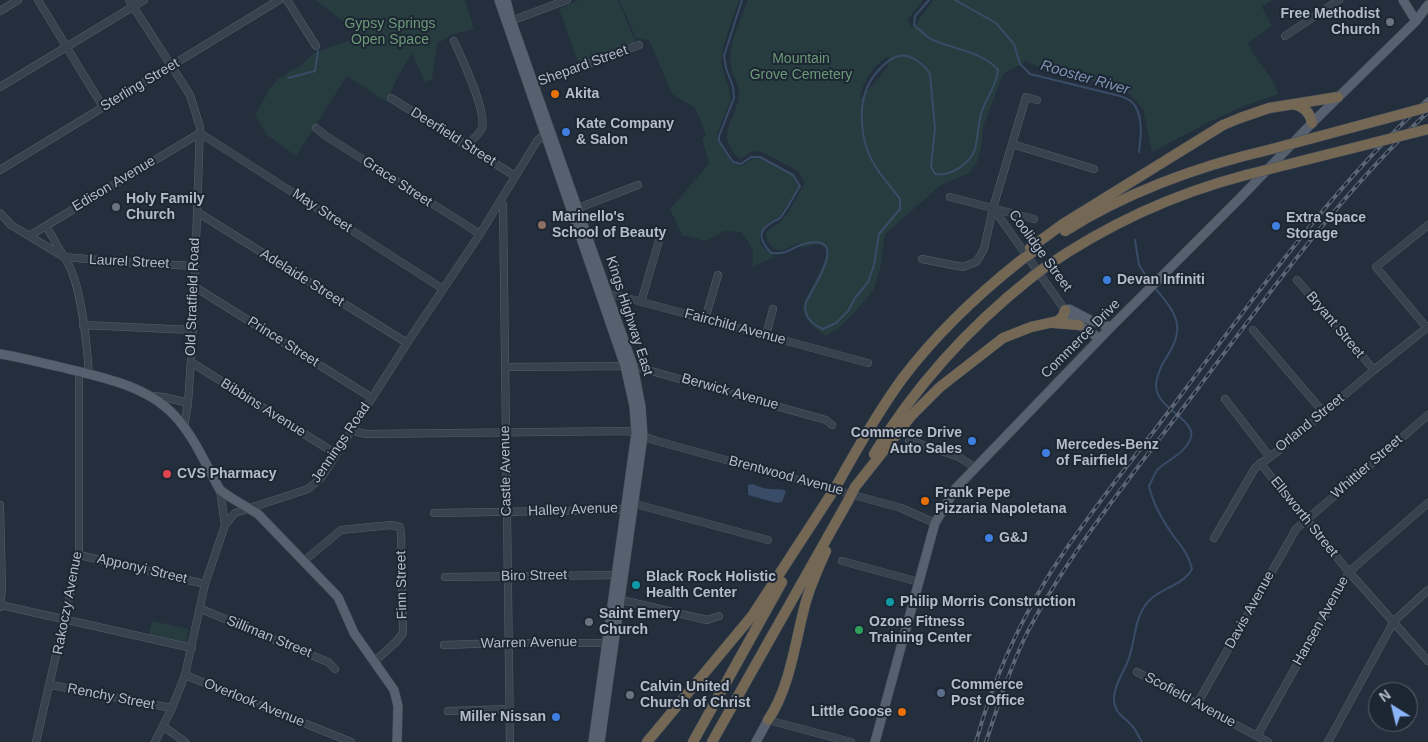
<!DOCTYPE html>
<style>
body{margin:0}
#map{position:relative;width:1428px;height:742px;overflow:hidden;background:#242f3e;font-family:Helvetica,sans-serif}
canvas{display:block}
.north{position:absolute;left:1368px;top:682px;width:50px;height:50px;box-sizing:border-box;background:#1d2633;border:1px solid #59626f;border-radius:50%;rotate:324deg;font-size:14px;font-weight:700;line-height:20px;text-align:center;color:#b4bcc9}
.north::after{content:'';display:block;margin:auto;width:18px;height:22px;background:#8ab4f8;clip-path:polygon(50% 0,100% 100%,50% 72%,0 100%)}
</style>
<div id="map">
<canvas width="1428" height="742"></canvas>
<div class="north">N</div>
</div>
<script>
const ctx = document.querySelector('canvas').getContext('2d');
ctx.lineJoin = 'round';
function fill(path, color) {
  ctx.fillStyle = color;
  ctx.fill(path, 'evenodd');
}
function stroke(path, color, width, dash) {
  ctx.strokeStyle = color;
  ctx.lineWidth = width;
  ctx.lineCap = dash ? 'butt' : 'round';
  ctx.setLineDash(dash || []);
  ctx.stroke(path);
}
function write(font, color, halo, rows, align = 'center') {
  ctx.font = font + ' Helvetica,sans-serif';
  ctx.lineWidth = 4;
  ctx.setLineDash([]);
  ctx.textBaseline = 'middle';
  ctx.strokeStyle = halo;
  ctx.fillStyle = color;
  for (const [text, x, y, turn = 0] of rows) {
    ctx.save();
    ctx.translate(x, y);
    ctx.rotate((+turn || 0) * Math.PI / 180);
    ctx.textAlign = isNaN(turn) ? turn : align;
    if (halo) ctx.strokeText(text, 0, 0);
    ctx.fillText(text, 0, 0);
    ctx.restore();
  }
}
const green = new Path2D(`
 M 315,0 L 465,0 L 474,29 L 450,35 L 437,44 L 432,79 L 425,82 L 412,53 L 397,78 L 387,102 L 347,76 L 296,156 L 266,134 L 255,115 L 270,88 L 278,79 L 301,65 L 314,53 L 348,41 L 360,34 Z
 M 579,0 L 618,0 L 636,43 L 579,64 L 559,9 Z
 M 619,0 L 739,0 L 724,44 L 721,62 L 729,89 L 731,99 L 717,134 L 718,141 L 732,163 L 741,166 L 752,159 L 760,158 L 793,175 L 799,186 L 778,219 L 770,222 L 763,229 L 760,236 L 761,245 L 775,257 L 752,267 C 755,250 752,246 741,232 L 725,231 L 705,241 L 682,235 L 670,209 L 709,164 L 702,138 L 706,135 L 696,109 L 672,94 L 649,40 L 636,38 Z
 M 748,0 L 923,0 L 908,19 L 912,29 L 933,0 L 1272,0 L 1262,7 L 1272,26 L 1248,43 C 1256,64 1272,72 1278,94 L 1239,108 L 1209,122 L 1152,152 L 1143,109 L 1130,94 L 1100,82 L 1053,74 L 1026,61 L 1003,74 L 983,127 L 981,149 L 977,162 L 969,173 L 941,185 L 885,234 L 880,269 L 874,289 L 856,311 L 839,328 L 826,336 C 816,329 805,321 803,309 C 801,295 857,230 802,248 L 798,243 C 794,245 788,249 783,250 C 773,252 766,242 766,232 L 780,222 L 788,213 L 805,183 L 798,171 L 762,152 L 752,151 L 741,159 C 736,157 734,153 731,148 C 719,131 739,112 739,93 C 740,85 732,76 731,68 C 727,46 741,20 748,0 ZM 889,56 L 888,67 L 860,99 C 862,82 875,63 889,56 Z
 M 152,621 L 189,629 L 186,642 L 182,643 L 149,634 Z`);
const water = new Path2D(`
 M 753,484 C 758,486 763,489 770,489 C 776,490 779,488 786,491 L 782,502 L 777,503 L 748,495 L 748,485 Z`);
const stream = new Path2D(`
 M 742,0 L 724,56 L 726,68 L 733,87 L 734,98 L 719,136 L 719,141 L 733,162 L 741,164 L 751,157 L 760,157 L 793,175 L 800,186 C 794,196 788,207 781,217 C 777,221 775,220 771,223 C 756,232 761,242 771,253 C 789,255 789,248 804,244 C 851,232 814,287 806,302 C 803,316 811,324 823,329 L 836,323 L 848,311 L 855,298 L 868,282 L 874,265 L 879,234 L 900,209 L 900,199 C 889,184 875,170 868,152 C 861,133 859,107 867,88 C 871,77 886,59 899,56 C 910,53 925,65 930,74 L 935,128 L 931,167 L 935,174 C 950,177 971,163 975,149 C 978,137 978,125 981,114 C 985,98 996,89 998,70 C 983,52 953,49 933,40 C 926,37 920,30 914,25 L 915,16 L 929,0
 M 955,0 L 996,23 L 1014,44 L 1020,64 L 1030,74 L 1120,96 C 1123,97 1128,99 1131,101 C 1144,113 1141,137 1139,152
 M 288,78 L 315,71 L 318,51
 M 1135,240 L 1139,265 L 1151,284
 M 1142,742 C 1139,738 1137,732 1134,728 C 1126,717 1114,715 1114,698 C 1114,684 1125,671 1129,658 C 1136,638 1134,613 1152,598 C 1164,588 1184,584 1192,569 C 1189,556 1183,548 1175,538 C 1164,523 1153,504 1149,486 C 1152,481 1154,474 1158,469 C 1169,459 1186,453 1191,437 C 1196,420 1156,408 1156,386 C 1156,378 1159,372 1162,365 C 1167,356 1174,347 1176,337 C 1182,318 1166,301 1154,287`);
const minor = new Path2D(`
 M 38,0 L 103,107
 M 129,0 L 190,95 L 200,127 L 193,330 L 188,403 L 184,427
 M 287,0 L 316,46
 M 0,11 L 18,0
 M 508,22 L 567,0
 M 1285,36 L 1339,0
 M 454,41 C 462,59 487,111 482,128 C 479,135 472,140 466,146
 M 530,86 L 639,45
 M 0,87 L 144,0
 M 391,98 L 515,176
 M 316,128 L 326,136 L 480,234
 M 1012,144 L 1094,169
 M 0,170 L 279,0
 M 950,197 L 1034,219
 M 500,202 L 503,204 L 510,742
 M 993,208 L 1065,310
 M 573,210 L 638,185
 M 197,212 L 407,343
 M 0,213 L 11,225 L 64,257 C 81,279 87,346 89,375
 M 46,226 L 64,257 L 123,262 L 195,266
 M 29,236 L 200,133 L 443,289
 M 922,259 L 963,267 L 976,262 L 980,256 L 984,249 L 993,208 L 1026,97 L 1037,100
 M 1297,280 L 1374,370
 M 195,287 L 372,398
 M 605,297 L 616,295 L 868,363
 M 641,302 L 660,237
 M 705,319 L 718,275
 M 83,325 L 193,330
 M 1427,328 L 1376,267 L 1428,225
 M 1253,330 L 1324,413
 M 766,335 L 773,309
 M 191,362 L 336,454
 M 505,367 L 633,366 L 826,420 L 832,425
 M 151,396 L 164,397 L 188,403
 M 1225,399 L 1269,456
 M 352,429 L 357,432 L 366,434 L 628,431 L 657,441 L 901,508 L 935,523
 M 909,440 L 959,457 L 974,467
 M 1260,463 L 1349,572 L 1428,661
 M 220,490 L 225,525
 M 0,505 L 2,587 L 0,607
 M 434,513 L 617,510 L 633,505 L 639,505 L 768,540
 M 1214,538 L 1255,468 L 1278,451 L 1374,370 L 1428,327
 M 79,555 L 205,584
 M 304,561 L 341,530 L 391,525 L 400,527 L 401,534 L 403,633 L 397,641 L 375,661
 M 842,561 L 919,582
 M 445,577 L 621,575
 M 617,599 L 707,620 L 719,616
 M 0,605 L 192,648
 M 201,609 L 328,662 L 335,669
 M 444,645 L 501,643 L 611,643
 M 1137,672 L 1268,742
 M 185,675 L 351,742
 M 51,685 L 172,708
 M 1197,704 L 1296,529 L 1428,415
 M 448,711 L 509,709
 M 768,720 L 851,742
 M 163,726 L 185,742
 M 1257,736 L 1349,572 L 1428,503
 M 36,742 L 79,555 L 79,372
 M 155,742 L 172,708 L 185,675 L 205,584 L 225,525 L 235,513 L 308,489 L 321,478 L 407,343 L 480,234 L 537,141 L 548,131
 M 1328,742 L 1394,621 L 1428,590`);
const major = new Path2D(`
 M 499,0 L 625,366 L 634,406 L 636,433 L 593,742
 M 506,0 L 511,20 L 633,366 L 641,407 L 643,436 L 600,742
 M 1403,0 L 1416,21
 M 1065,310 L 1069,309 L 1092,321 L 1111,327
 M 1065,310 C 1073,323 1087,330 1099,338
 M 0,354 C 19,357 37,362 56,366 C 96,376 145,384 174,415 C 194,436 206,465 220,490 L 230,497 L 258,514 L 338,597 L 354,633 L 394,690 L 398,706 L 397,742
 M 756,742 L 768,720
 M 875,742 L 935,523 L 956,488 L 1111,327 L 1242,196 L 1312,123 L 1416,21 L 1428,5`);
const highway = new Path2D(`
 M 1293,104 C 1303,106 1310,112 1312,123
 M 1065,231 C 1129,191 1198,166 1272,149
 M 1030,248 L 1063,224 L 1223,125 L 1240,118 L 1269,108 L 1338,97
 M 1044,268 C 1106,225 1173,194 1246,175
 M 1054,323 L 1079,325
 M 874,454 C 916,385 969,327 1032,277
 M 838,483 C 858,447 878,412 902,379 C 936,334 976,296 1020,261
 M 855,487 L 912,415 L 940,387 L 1003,338 L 1031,327 L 1058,321 L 1063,316 L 1065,310
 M 768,720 C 790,688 795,642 805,605 C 810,586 818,569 826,551
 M 647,742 L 752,616 L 830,496
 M 693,742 L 782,582
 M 712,742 L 848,501`);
const rail = new Path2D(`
 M 976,742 C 992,683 1017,627 1049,575 C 1089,512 1137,455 1181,395 C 1258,292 1333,187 1428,99
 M 986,742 C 998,705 1010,668 1027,633 C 1074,544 1139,467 1199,387 C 1270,292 1340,194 1428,112`);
const highwayBridge = new Path2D(`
 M 1272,149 L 1428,107
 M 1246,175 L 1428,129
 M 1020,261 L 1033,252
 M 1032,277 L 1044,268
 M 830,496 L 838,483
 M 848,501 L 855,487`);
const markers = [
 [1390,22,5,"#6b7280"],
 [555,94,5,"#e8710a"],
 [566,132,5,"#3f7fe0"],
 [116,207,5,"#6b7280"],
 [542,225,5,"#8d6e63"],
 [1276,226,5,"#3f7fe0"],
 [1107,280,5,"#3f7fe0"],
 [972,441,5,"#3f7fe0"],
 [1046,453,5,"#3f7fe0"],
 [167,474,5,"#e0444e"],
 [925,501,5,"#e8710a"],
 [989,538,5,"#3f7fe0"],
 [636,585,5,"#0f9aa8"],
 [890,602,5,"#0f9aa8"],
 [589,622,5,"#6b7280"],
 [859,630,5,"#2e9e5b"],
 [941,693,5,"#5c6f8a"],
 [630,695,5,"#6b7280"],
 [902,712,5,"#e8710a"],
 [556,717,5,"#3f7fe0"]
];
const poiNames = [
 ["Free Methodist",1380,14,"right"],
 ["Church",1380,30,"right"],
 ["Akita",565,94],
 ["Kate Company",576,124],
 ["& Salon",576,140],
 ["Holy Family",126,199],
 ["Church",126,215],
 ["Marinello's",552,217],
 ["School of Beauty",552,233],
 ["Extra Space",1286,218],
 ["Storage",1286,234],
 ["Devan Infiniti",1117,280],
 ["Commerce Drive",962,433,"right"],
 ["Auto Sales",962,449,"right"],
 ["Mercedes-Benz",1056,445],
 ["of Fairfield",1056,461],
 ["CVS Pharmacy",177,474],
 ["Frank Pepe",935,493],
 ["Pizzaria Napoletana",935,509],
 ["G&J",999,538],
 ["Black Rock Holistic",646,577],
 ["Health Center",646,593],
 ["Philip Morris Construction",900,602],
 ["Saint Emery",599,614],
 ["Church",599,630],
 ["Ozone Fitness",869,622],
 ["Training Center",869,638],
 ["Commerce",951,685],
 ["Post Office",951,701],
 ["Calvin United",640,687],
 ["Church of Christ",640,703],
 ["Little Goose",892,712,"right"],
 ["Miller Nissan",546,717,"right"]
];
const parkNames = [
 ["Gypsy Springs",390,24],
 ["Open Space",390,40],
 ["Mountain",801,59],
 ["Grove Cemetery",801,75]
];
const streetNames = [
 ["Shepard Street",583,66,-20],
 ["Sterling Street",140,85,-31],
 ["Deerfield Street",453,137,32],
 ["Grace Street",397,182,33],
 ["Edison Avenue",114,184,-31],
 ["May Street",322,211,33],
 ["Coolidge Street",1040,251,54],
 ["Laurel Street",129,262,3],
 ["Adelaide Street",302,278,32],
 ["Old Stratfield Road",193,297,-88],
 ["Kings Highway East",629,316,72],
 ["Bryant Street",1335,325,50],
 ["Fairchild Avenue",735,327,15],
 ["Commerce Drive",1081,339,-45],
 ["Prince Street",283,342,32],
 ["Berwick Avenue",730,392,16],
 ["Bibbins Avenue",263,408,32],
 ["Orland Street",1310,423,-39],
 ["Jennings Road",341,443,-56],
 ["Whittier Street",1367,467,-41],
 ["Castle Avenue",506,471,-91],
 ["Brentwood Avenue",786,476,15],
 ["Halley Avenue",573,510,-2],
 ["Ellsworth Street",1304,517,51],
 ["Apponyi Street",142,569,13],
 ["Biro Street",534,576,-1],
 ["Finn Street",402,585,-91],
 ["Rakoczy Avenue",68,603,-79],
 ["Davis Avenue",1250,610,-61],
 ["Hansen Avenue",1321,621,-61],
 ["Silliman Street",269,637,22],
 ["Warren Avenue",529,643,-1],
 ["Renchy Street",111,697,11],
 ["Scofield Avenue",1190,700,28],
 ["Overlook Avenue",254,703,22]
];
const waterNames = [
 ["Rooster River",1085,78,16]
];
fill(green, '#263c3f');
fill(water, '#394c67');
stroke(stream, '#394c67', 2);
stroke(minor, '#565f6c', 8);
stroke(major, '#414a57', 10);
stroke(highway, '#434c59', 11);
stroke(minor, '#38414e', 7);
stroke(major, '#56606e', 9);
stroke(highway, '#746855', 10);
stroke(rail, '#5a6575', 4);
stroke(rail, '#1d2633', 2, [5.5]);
stroke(highwayBridge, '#434c59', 11, []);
stroke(highwayBridge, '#746855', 10);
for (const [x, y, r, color] of markers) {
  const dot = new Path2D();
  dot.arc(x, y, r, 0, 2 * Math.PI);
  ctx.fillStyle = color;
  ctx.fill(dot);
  stroke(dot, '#1d2633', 2);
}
write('bold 14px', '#b4bcc9', '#1d2633', poiNames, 'left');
write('14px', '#6b9a76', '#1d2633', parkNames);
write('14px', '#b4bcc9', '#1d2633', streetNames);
write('italic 15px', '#7c92b1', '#1d2633', waterNames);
</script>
